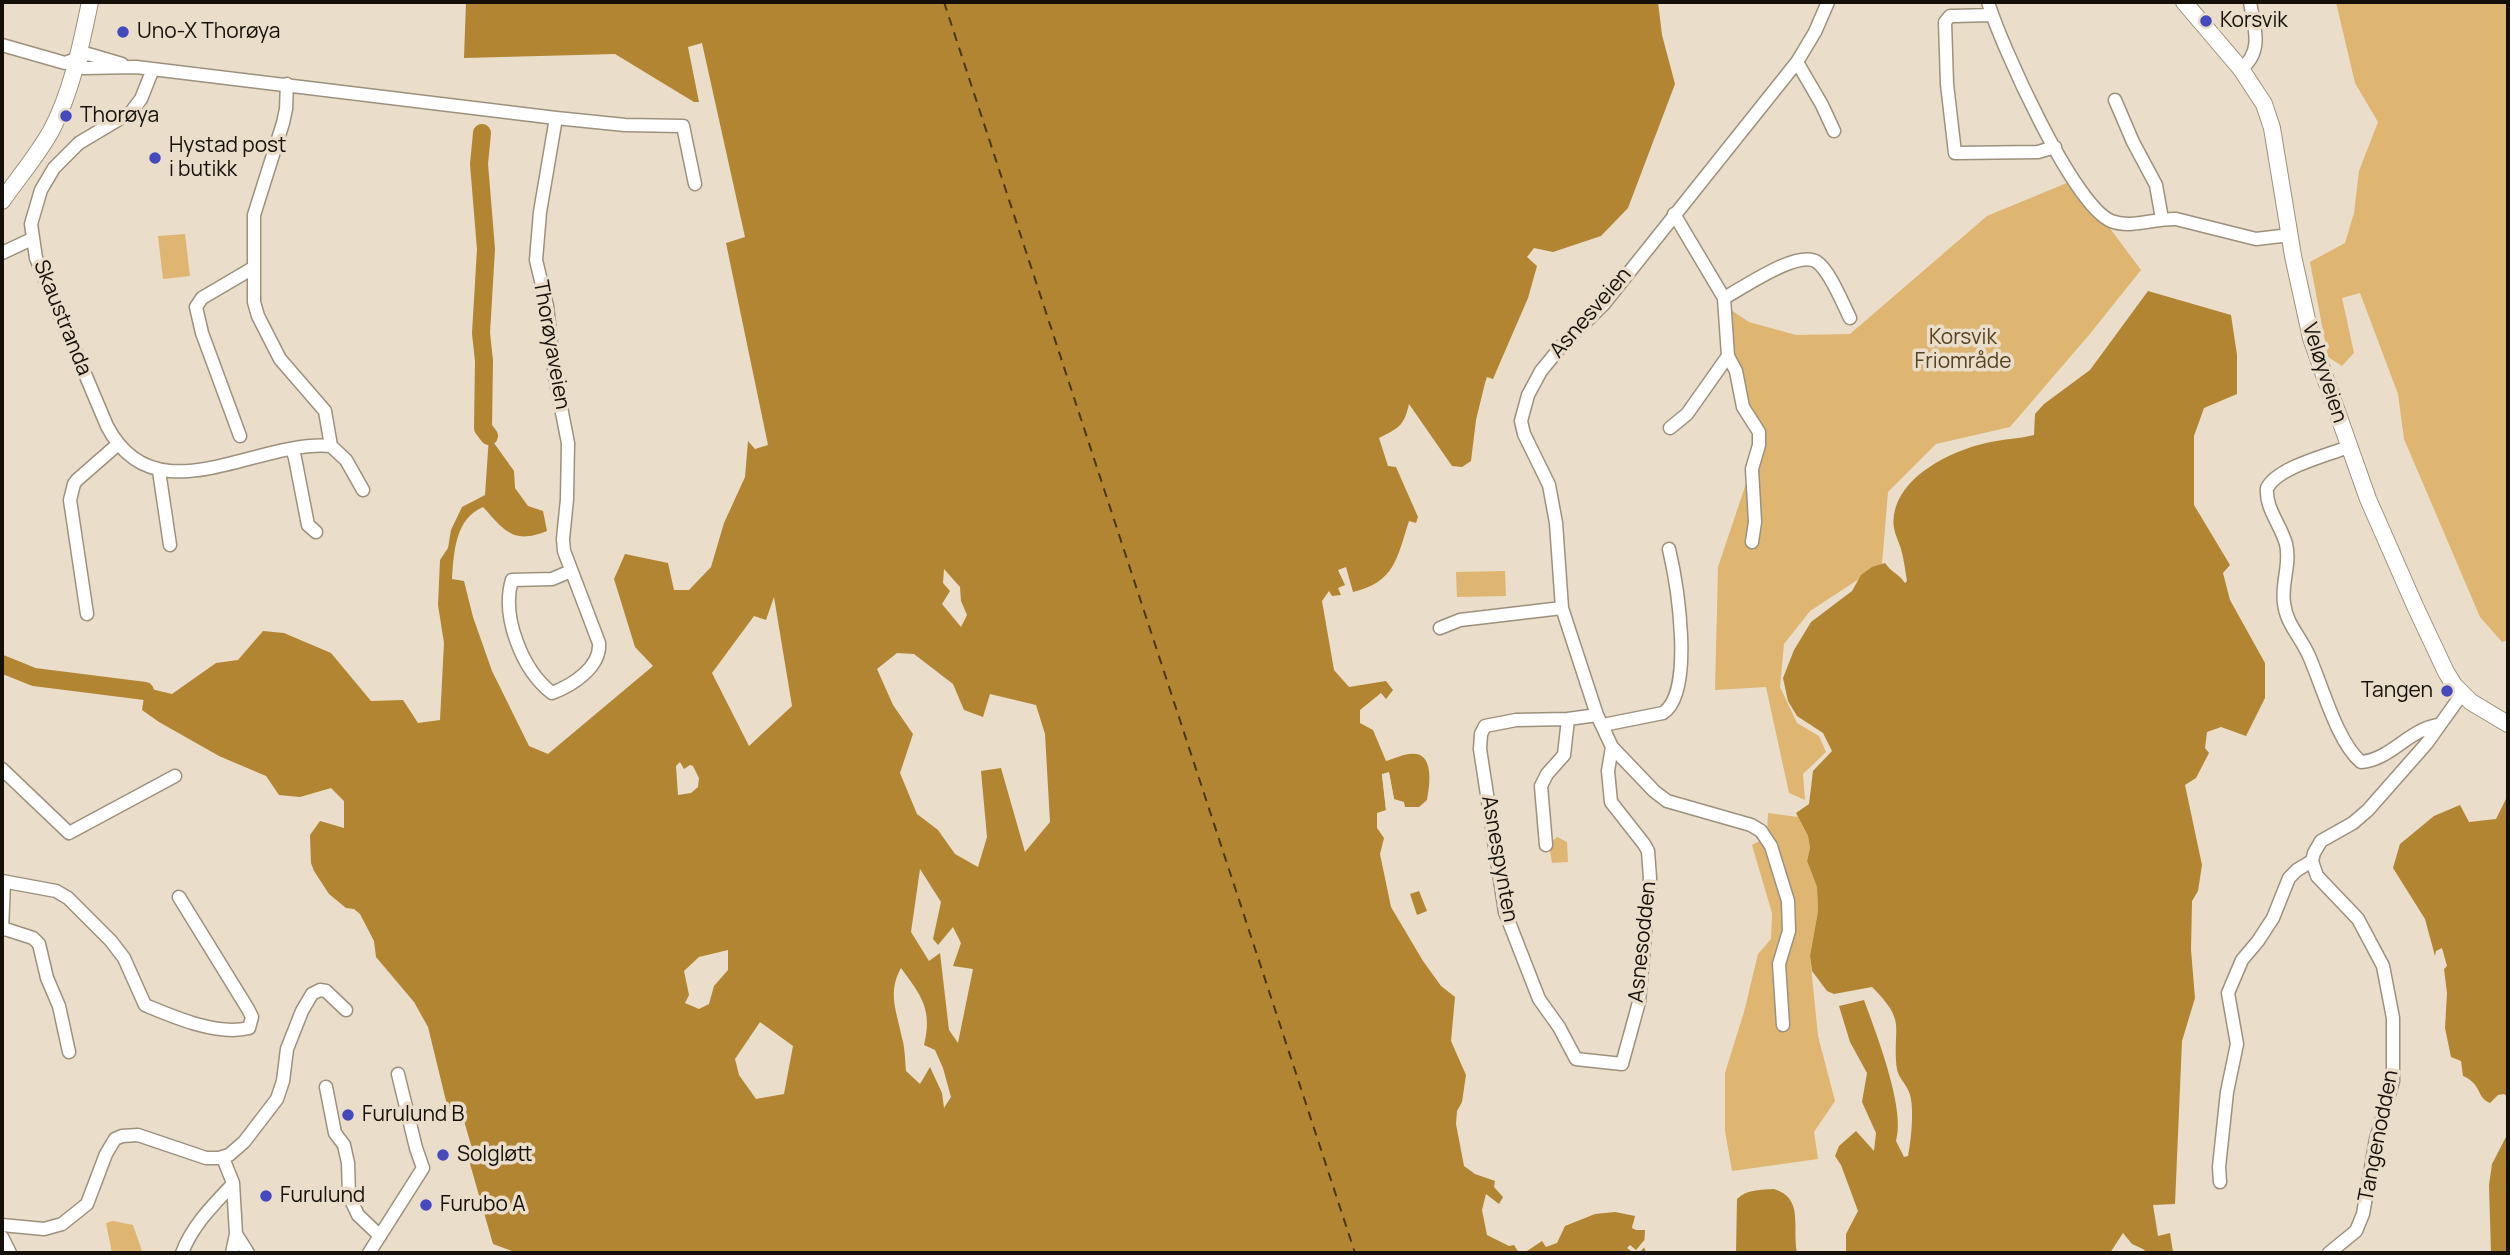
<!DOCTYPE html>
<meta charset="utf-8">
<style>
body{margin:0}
#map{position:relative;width:2510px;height:1255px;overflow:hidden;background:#eaddc9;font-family:Manrope,sans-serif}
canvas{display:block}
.frame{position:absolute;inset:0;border:4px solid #141009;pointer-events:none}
</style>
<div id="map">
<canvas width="2510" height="1255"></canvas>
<div class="frame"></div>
</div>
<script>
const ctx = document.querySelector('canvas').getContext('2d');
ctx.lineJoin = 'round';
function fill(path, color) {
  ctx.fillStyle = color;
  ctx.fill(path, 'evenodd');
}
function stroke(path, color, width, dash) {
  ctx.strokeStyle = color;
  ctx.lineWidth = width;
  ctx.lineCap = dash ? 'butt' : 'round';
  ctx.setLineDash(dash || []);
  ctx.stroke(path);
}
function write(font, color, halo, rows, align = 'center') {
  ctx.font = font + ' Manrope,sans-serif';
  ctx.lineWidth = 7;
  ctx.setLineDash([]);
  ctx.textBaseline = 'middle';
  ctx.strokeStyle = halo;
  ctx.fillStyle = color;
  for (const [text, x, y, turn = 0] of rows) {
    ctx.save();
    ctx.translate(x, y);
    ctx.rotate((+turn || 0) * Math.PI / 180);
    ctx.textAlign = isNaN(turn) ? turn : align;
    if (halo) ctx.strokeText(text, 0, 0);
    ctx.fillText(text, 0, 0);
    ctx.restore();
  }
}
const green = new Path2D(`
 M 2336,2 L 2508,2 L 2508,640 L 2502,642 L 2480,617 L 2404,439 L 2398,394 L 2360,293 L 2342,298 L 2354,353 L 2342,366 L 2328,357 L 2310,262 L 2345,243 L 2354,213 L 2359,171 L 2378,122 L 2355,83 Z
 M 2074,180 L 2141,270 L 2089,335 L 2010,427 L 1936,444 L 1888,492 L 1882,564 L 1810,611 L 1784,644 L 1780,687 L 1797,723 L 1819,736 L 1826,752 L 1803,774 L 1805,800 L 1789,793 L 1766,687 L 1715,690 L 1718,567 L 1759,445 L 1745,412 L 1725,306 L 1749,322 L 1796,335 L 1850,334 L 1987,216 Z
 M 185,234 L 190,276 L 163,279 L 158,236 Z
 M 1505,571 L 1506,596 L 1457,597 L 1456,572 Z
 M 1768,813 L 1798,817 L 1808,836 L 1810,848 L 1807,861 L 1817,887 L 1818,911 L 1810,956 L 1818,1036 L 1835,1101 L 1814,1132 L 1818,1159 L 1732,1171 L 1725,1131 L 1725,1073 L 1744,1012 L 1758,954 L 1771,939 L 1772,913 L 1752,845 L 1767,837 Z
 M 1557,837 L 1567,842 L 1568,862 L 1552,863 L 1549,844 Z
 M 113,1221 L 133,1225 L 142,1251 L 150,1253 L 112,1253 L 106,1223 Z`);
const water = new Path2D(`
 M 466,2 L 1658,2 L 1662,35 L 1675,84 L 1628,208 L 1601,236 L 1553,252 L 1534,248 L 1527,257 L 1537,266 L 1528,298 L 1493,379 L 1487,377 L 1485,383 L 1476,420 L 1471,461 L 1462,467 L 1452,466 L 1409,404 C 1404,426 1399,428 1379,438 L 1388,466 L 1396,467 L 1418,517 L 1416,523 L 1409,521 C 1397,558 1395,582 1353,592 L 1346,567 L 1338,570 L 1345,585 L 1338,588 L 1341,595 L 1332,596 L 1329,591 L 1322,601 L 1334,670 L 1349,687 L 1386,681 L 1393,690 L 1386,699 L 1381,693 L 1360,710 L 1360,723 L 1373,730 L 1386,761 C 1393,759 1401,755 1409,754 C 1435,750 1430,784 1427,800 L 1419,807 L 1405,807 L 1404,802 L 1394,799 L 1389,773 L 1382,775 L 1386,810 L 1377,813 L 1377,828 L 1384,838 L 1380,854 L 1391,907 L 1423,961 L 1441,986 L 1455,997 L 1451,1041 L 1466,1075 L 1462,1102 L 1457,1111 L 1456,1124 L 1464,1166 L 1475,1174 L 1495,1181 L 1494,1187 L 1503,1197 L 1499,1204 L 1486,1194 L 1482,1210 L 1487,1235 L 1509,1246 L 1514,1245 L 1519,1253 L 513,1253 L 512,1251 L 493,1244 L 470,1164 L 474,1155 L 464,1121 L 447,1105 L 428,1027 L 414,1002 L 376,957 L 374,941 L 360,914 L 354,909 L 346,908 L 329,894 L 314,871 L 311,863 L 310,835 L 320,821 L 344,828 L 344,801 L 331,788 L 300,797 L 279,795 L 266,776 L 219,756 L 159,722 L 142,710 L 145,691 L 151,689 L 172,694 L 216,663 L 238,660 L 263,631 L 284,633 L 331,653 L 371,701 L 403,700 L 418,723 L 440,720 L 444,643 L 438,605 L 440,560 L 448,548 L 451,530 L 462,507 L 485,495 L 489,436 L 514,471 L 515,488 L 528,506 L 543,511 L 547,531 C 513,545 504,530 483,507 C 455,519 454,552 452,579 L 464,581 L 473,617 L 492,671 L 529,746 L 548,754 L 653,666 L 635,647 L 614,579 L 625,554 L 668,563 L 674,590 L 689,590 L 711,567 L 724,523 L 745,477 L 748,441 L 755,449 L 768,445 L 726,243 L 745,237 L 702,43 L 688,47 L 699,102 L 694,102 L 615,54 L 464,58 ZM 944,569 L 960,587 L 961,601 L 967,615 L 961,627 L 942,604 L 950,591 L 943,583 ZM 774,597 L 792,706 L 749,746 L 712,673 L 754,616 L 766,620 ZM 897,653 L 914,654 L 953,684 L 964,710 L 983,717 L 990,694 L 1036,705 L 1045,734 L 1050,822 L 1025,852 L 1001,768 L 981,771 L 987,837 L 978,867 L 955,854 L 938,830 L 917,814 L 900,773 L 913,734 L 893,705 L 877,669 ZM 680,762 L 684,769 L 690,765 L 693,766 L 699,778 L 698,787 L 691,793 L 678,795 L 676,766 ZM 920,869 L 941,902 L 933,939 L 938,945 L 953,927 L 961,943 L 953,966 L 973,969 L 958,1043 L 949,1030 L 940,953 L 929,961 L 911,932 ZM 728,950 L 728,970 L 714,986 L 709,1004 L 699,1009 L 685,1003 L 689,995 L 684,971 L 699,957 ZM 901,968 C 921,995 933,1010 924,1045 L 935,1050 L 943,1068 L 951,1097 L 944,1108 L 942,1093 L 930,1067 L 920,1084 L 906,1071 C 905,1060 905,1048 902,1038 C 897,1012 887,993 901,968 ZM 760,1022 L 793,1046 L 784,1094 L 756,1099 L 739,1075 L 735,1059 Z
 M 2148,291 L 2231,315 L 2237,355 L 2237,394 L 2204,408 L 2194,436 L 2194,505 L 2230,565 L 2223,573 L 2230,600 L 2265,663 L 2265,698 L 2246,736 L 2221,727 L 2207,732 L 2205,748 L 2209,753 L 2196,778 L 2185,785 L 2202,865 L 2198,891 L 2192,901 L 2191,950 L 2195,998 L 2182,1041 L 2175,1204 L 2153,1205 L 2158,1236 L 2170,1233 L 2173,1252 L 2147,1253 L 2143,1249 L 2132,1244 L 2123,1233 L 2110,1253 L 1846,1253 L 1846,1234 L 1858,1211 L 1841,1165 L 1835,1156 L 1839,1146 L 1856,1131 L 1874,1151 L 1876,1133 L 1862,1102 L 1867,1073 L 1850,1042 L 1839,1006 L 1864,1000 C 1876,1033 1906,1109 1896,1141 L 1904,1157 L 1908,1156 C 1911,1142 1915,1106 1909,1092 C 1906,1084 1898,1077 1897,1069 C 1892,1025 1908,1023 1872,987 L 1834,994 L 1827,991 L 1812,971 L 1810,956 L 1818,911 L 1817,887 L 1807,861 L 1810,848 L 1808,836 L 1796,813 L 1809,804 L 1813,771 L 1832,751 L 1823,733 L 1797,716 L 1788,701 L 1783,678 L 1794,650 L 1811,622 L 1852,591 L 1861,575 L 1872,567 L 1885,563 C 1891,572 1899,574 1905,583 L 1907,581 C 1905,570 1904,559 1901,549 C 1899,542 1895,535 1894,528 C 1889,481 1947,452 1986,443 C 2002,439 2018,439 2034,435 L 2035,414 L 2044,404 L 2090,370 Z
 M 2507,797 L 2508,1097 L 2504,1094 L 2498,1095 L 2490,1103 C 2476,1097 2482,1084 2463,1076 L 2461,1061 L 2451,1057 L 2445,1028 L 2447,993 L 2444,969 L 2447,966 L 2442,948 L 2436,951 L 2435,956 L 2425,919 L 2393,868 L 2400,844 L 2434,816 L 2460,805 L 2469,822 L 2496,819 Z
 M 1419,891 L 1427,911 L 1417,915 L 1410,894 Z
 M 2508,1133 L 2508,1253 L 2491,1253 L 2489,1185 L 2492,1164 Z
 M 1774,1189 C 1804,1198 1792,1226 1797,1253 L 1736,1253 L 1737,1199 C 1747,1189 1761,1190 1774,1189 Z
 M 1615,1212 L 1635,1216 L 1632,1228 L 1645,1230 L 1644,1248 L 1647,1253 L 1524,1253 L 1542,1241 L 1546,1247 L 1557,1243 L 1565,1226 L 1595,1214 Z`);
const pier = new Path2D(`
 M 1389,772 L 1394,799 L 1391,802 L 1385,777 L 1389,806 L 1386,810 L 1382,774 Z
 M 1633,1224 L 1635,1226 L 1646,1227 L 1648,1230 L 1649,1242 L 1639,1253 L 1634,1253 L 1627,1248 L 1630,1245 L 1636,1250 L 1646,1238 L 1645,1230 L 1636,1230 L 1632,1228 Z`);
const river = new Path2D(`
 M 482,133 L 479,164 L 486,249 L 481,333 L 484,361 L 483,428 L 489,436
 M 2,664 L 34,677 L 145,691`);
const ferry = new Path2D(`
 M 944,2 L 1355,1253`);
const minor = new Path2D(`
 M 1988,2 C 2001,45 2073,205 2111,221 C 2131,229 2155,218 2176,219 L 2256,239 L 2290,235
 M 1992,15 L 1954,16 L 1950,16 L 1945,22 L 1947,84 L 1955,153 L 2038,152 L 2055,147
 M 2,45 L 65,63 L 88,54 L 122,64
 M 77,58 L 84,68 L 136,67 L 556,118 L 625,125 L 683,126 L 695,184
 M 1797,62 L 1822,105 L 1834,131
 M 153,69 L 141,99 L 131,112 L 79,143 L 54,168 L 41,190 L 31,224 L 36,258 L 107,426 C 155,519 256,439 331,446 L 346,460 L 363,490
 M 2241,69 C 2264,51 2254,27 2250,2
 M 287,84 L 286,109 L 283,123 L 254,215 L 254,302 L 258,316 L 280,359 L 325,411 L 331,446
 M 2115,100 L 2133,142 L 2156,185 L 2162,219
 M 556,118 L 540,212 L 536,260 L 547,306 L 555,377 L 568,443 L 567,499 L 563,539 L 564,551 L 599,643 C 601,667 573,685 552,693 C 522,670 501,616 512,580 L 552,579 L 571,571
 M 2,253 L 32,239
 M 1724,298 C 1743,288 1798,249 1817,262 C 1830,271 1843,304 1850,318
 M 1728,356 L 1736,371 L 1743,407 L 1759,432 L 1759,445 L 1752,469 L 1755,522 L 1752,542
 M 1670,428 L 1687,414 L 1728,356 L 1724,298 L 1674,214
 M 240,436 L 202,333 L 196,307 L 202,298 L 253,268
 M 2348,447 C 2326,456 2278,467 2267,488 C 2265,508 2281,525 2286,544 C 2291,564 2281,583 2284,603 C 2286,624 2301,637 2309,656 C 2322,685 2337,742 2361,762 C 2390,760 2408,730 2438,725
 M 292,449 L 295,458 L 308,525 L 316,532
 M 159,471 L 170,545
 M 87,614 L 70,500 L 74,484 L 77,480 L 117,445
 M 1440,628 L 1460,620 L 1562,608
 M 1568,719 L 1516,720 L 1485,726 L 1481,734 L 1480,749 L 1505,912 L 1539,999 L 1559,1027 L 1576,1059 L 1622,1064 L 1639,1002 L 1650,878 L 1648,851 L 1644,844 L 1611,802 L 1608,771 L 1612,747
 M 1603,725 L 1663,713 C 1695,692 1677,583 1669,549
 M 2,769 L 69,833 L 175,776
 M 1546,845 L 1541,786 L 1547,774 L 1564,755 L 1568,719 L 1597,715
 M 2,881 L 56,891 L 68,898 L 111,941 L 124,958 L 145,1005 C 174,1017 217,1036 249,1028 L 252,1017 L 248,1009 L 179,897
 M 2,928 L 33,938 L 39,944 L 47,978 L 59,1006 L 69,1052
 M 2,930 L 4,882
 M 1783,1025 L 1779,964 L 1789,931 L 1788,901 L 1771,846 L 1761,831 L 1751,825 L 1667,801 L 1654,791 L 1612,747 L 1597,715 L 1562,608 L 1556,523 L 1549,485 L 1524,434 L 1521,421 L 1528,395 L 1541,371 L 1563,344 L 1603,305 L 1797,62 L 1815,32 L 1828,2
 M 326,1087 L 335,1133 L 344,1145 L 348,1163 L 349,1196 L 358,1215 L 380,1236
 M 223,1158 L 233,1183 L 236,1234 L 248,1253
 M 2220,1182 L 2219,1167 L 2227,1092 L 2237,1044 L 2228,993 L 2242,960 L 2258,941 L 2273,918 L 2289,878 L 2297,870 L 2312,861
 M 2,1225 L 44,1229 L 62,1224 L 87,1204 L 106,1154 L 115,1139 L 122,1136 L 138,1135 L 206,1158 L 219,1158 L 229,1155 L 244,1142 L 277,1099 L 283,1081 L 287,1049 L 302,1011 L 312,994 L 320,990 L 326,991 L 346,1010
 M 2,1237 L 10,1253
 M 182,1253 C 192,1226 213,1205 233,1184
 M 232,1253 L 236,1234
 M 369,1253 L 423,1168 L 416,1148 L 398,1074
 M 2329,1253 L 2356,1231 L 2363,1214 L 2376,1139 L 2393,1081 L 2393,1018 L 2383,966 L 2358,919 L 2317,876 L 2312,861 L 2314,853 L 2321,841 L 2353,823 L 2368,810 L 2427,743 L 2462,694`);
const major = new Path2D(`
 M 2184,2 L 2241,69 L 2264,104 L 2272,128 L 2293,256 L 2311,338 L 2368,499 L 2415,606 L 2446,672 L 2454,685 L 2471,702 L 2508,724
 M 2,201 C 18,178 37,156 51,131 C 72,91 81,45 90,2`);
const markers = [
 [2206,21,7,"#4549be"],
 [123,32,7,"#4549be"],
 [66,116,7,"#4549be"],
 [155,158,7,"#4549be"],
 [2447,691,7,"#4549be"],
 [348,1115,7,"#4549be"],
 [443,1155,7,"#4549be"],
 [266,1196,7,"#4549be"],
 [426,1205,7,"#4549be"]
];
const poiNames = [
 ["Korsvik",2220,21],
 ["Uno-X Thorøya",137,32],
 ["Thorøya",80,116],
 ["Hystad post",169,146],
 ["i butikk",169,170],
 ["Tangen",2433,691,"right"],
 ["Furulund B",362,1115],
 ["Solgløtt",457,1155],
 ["Furulund",280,1196],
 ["Furubo A",440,1205]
];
const streetNames = [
 ["Asnesveien",1591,313,-49],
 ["Skaustranda",62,318,68],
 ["Thorøyaveien",551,345,80],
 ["Veløyveien",2324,373,72],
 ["Asnespynten",1499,859,80],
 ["Asnesodden",1643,942,-84],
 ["Tangenodden",2379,1136,-79]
];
const parkNames = [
 ["Korsvik",1963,338],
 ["Friområde",1963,362]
];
fill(green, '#deb671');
fill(water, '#b18532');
fill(pier, '#eaddc9');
stroke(river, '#b18532', 18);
stroke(ferry, '#4b3715', 2, [9, 7]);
stroke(minor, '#9d917d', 15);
stroke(major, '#9d917d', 18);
stroke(minor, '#fff', 12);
stroke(major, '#fff', 16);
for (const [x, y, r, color] of markers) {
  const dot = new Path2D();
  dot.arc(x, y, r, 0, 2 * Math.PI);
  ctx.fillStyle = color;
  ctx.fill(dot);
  stroke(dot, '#eaddc9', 2.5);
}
write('21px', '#141009', '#eaddc9', poiNames, 'left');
write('21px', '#141009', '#eaddc9', streetNames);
write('21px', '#564220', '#eaddc9', parkNames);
</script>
